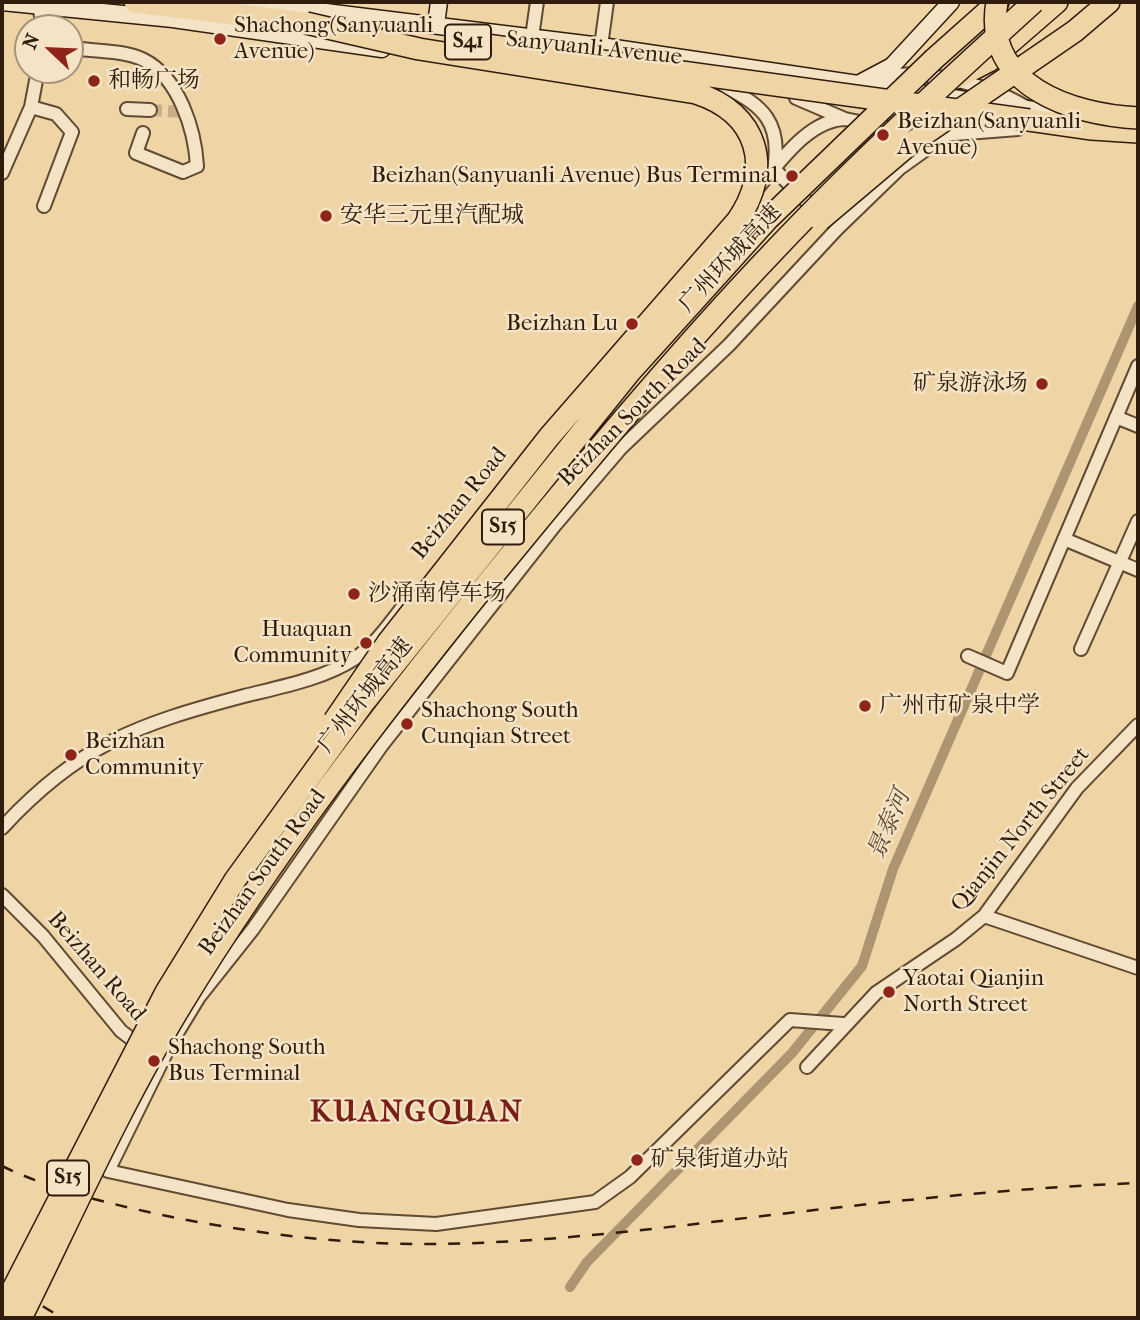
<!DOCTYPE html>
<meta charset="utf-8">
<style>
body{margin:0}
#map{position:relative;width:1140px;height:1320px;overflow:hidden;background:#efd4a6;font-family:"IM FELL French Canon",serif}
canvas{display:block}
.frame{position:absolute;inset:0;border:4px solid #301c0c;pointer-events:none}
.north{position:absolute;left:14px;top:14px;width:70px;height:70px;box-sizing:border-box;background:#f5e3c5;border:2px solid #a6937b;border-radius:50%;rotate:293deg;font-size:19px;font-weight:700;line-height:28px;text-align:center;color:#301c0c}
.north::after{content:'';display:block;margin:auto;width:24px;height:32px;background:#8f2418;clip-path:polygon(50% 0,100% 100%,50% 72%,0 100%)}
</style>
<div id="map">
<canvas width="1140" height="1320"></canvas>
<div class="frame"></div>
<div class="north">N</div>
</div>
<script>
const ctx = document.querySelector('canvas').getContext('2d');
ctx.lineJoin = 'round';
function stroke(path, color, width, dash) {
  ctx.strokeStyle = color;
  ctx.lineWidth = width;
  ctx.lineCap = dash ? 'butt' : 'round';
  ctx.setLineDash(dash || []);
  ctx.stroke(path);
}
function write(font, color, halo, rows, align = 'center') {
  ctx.font = font + ' "IM FELL French Canon","Noto Serif SC",serif';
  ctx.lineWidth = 5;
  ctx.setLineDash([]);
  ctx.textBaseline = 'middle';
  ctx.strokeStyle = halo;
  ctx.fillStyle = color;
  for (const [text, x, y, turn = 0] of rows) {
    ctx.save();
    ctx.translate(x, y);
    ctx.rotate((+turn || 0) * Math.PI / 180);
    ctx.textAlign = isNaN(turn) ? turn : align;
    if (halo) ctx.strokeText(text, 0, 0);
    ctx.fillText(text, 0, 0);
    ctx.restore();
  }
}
const canal = new Path2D(`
 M 570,1287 L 587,1262 L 792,1053 L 862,966 L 893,869 L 1138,306`);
const streetTunnel = new Path2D(`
 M 150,110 L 185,112`);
const street = new Path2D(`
 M 39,5 L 43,28
 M 532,37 L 537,2
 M 601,46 L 607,2
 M 70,48 C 93,51 124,50 144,60 C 179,78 195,130 197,166 L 183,172 L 136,153 L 143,133
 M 876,78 C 918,67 987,84 1024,106
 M 724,87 C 763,104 782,124 774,169
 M 796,98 L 845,119 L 898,130
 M 31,107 L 56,114 L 72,132 L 44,206
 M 127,109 L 150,110
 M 941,135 L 1018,129
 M 774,169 L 819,214
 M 2,173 L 31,107 L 38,70
 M 755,191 C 778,165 807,120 845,119
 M 1116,417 L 1138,426
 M 1064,539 L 1138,570
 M 1081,649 L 1138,521
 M 968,656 L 1007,673 L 1138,366
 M 2,828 C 78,745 138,724 244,696 C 280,687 323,679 354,659 C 376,645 392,620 408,600
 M 2,895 L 43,936 L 121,1031 L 142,1047
 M 984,916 L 1138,968
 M 843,1024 L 790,1020 L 630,1177 L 595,1202 L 436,1224 L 359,1220 L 288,1210 L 108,1171 L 171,1043 L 199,997 L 253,929 L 382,745 L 555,525 L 620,449 L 729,345 L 837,229 L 900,168 L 946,135
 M 807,1067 L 876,993 L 956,939 L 984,916 L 1077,788 L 1138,725`);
const secondary = new Path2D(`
 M 2,2 L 173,19 L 382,49
 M 245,2 L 601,46 L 1054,113
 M 436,24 L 439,2
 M 860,83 L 892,66 L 951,2`);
const highway = new Path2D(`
 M 135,2 L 306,23
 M 934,59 L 998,2
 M 1027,64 L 1075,31 L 1109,2
 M 956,78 L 989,61 L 1057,2
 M 1029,120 L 1092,129 L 1138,132`);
const rail = new Path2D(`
 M 2,1166 C 54,1191 111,1204 167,1216 C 255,1234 347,1245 437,1244 C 517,1243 599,1235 678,1226 C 831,1208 985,1189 1138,1183
 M 2,1281 L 62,1318
 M 2,1300 L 32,1318`);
const highwayBridge = new Path2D(`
 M 997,2 C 982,86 1073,115 1138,118
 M 306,23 L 419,49 L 696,93 C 758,113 774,168 737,221 L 549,437 L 388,642 L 334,721
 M 486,45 L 1029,120
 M 820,220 L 910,144 L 1027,64
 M 2,1310 L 166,992 L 235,880 L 362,705 L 630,372 L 768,219 L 934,59
 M 21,1318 C 73,1213 121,1104 182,1004 C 274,853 382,713 493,576 C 583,466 675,355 773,252 C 856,164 945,83 1034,2`);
const markers = [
 [220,39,7,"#8f2418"],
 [94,81,7,"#8f2418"],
 [883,135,7,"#8f2418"],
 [792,176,7,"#8f2418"],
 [326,216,7,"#8f2418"],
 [632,324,7,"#8f2418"],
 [1042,384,7,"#8f2418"],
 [354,594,7,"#8f2418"],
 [366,643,7,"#8f2418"],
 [865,706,7,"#8f2418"],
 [407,724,7,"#8f2418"],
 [71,755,7,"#8f2418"],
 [889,992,7,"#8f2418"],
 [154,1061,7,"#8f2418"],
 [637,1160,7,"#8f2418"]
];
const shields = [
 [468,42,46],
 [503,527,42],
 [68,1178,42]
];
const shieldNames = [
 ["S41",468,42],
 ["S15",503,527],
 ["S15",68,1178]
];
const poiNames = [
 ["Shachong(Sanyuanli",234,26],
 ["Avenue)",234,52],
 ["和畅广场",108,81],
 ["Beizhan(Sanyuanli",897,122],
 ["Avenue)",897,148],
 ["Beizhan(Sanyuanli Avenue) Bus Terminal",778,176,"right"],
 ["安华三元里汽配城",340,216],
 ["Beizhan Lu",618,324,"right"],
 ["矿泉游泳场",1028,384,"right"],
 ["沙涌南停车场",368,594],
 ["Huaquan",352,630,"right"],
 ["Community",352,656,"right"],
 ["广州市矿泉中学",879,706],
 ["Shachong South",421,711],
 ["Cunqian Street",421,737],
 ["Beizhan",85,742],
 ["Community",85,768],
 ["Yaotai Qianjin",903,979],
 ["North Street",903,1005],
 ["Shachong South",168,1048],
 ["Bus Terminal",168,1074],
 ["矿泉街道办站",651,1160]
];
const streetNames = [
 ["Sanyuanli Avenue",594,49,6],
 ["广州环城高速",731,259,-47],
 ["Beizhan South Road",633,413,-45],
 ["Beizhan Road",460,504,-51],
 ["广州环城高速",366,696,-52],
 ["Qianjin North Street",1021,830,-51],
 ["Beizhan South Road",263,873,-54],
 ["Beizhan Road",96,967,49]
];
const waterNames = [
 ["景泰河",890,825,-67]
];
const districtNames = [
 ["KUANGQUAN",417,1114]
];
stroke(canal, '#ae9572', 10);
stroke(streetTunnel, '#c9af87', 12, [12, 6]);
stroke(street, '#604a32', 16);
stroke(secondary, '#301c0c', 19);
stroke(highway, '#301c0c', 24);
stroke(street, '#f5e3c5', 12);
stroke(secondary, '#f5e3c5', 16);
stroke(highway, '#efd4a6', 21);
stroke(rail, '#301c0c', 2.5, [12, 12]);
stroke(highwayBridge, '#301c0c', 24, []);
stroke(highwayBridge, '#efd4a6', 21);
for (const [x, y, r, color] of markers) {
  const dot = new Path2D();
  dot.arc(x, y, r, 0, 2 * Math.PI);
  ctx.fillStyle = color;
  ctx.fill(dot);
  stroke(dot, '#f5e3c5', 2.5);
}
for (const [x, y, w] of shields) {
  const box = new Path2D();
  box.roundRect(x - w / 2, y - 17.5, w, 35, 5);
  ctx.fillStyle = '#f5e3c5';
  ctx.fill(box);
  stroke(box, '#301c0c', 2);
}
write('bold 21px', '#301c0c', null, shieldNames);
write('23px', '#301c0c', '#f5e3c5', poiNames, 'left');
write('23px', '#301c0c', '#f5e3c5', streetNames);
write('italic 24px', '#5c4630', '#f5e3c5', waterNames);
ctx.letterSpacing = '2px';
write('bold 30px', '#7a1f14', '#f5e3c5', districtNames);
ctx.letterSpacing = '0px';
</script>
